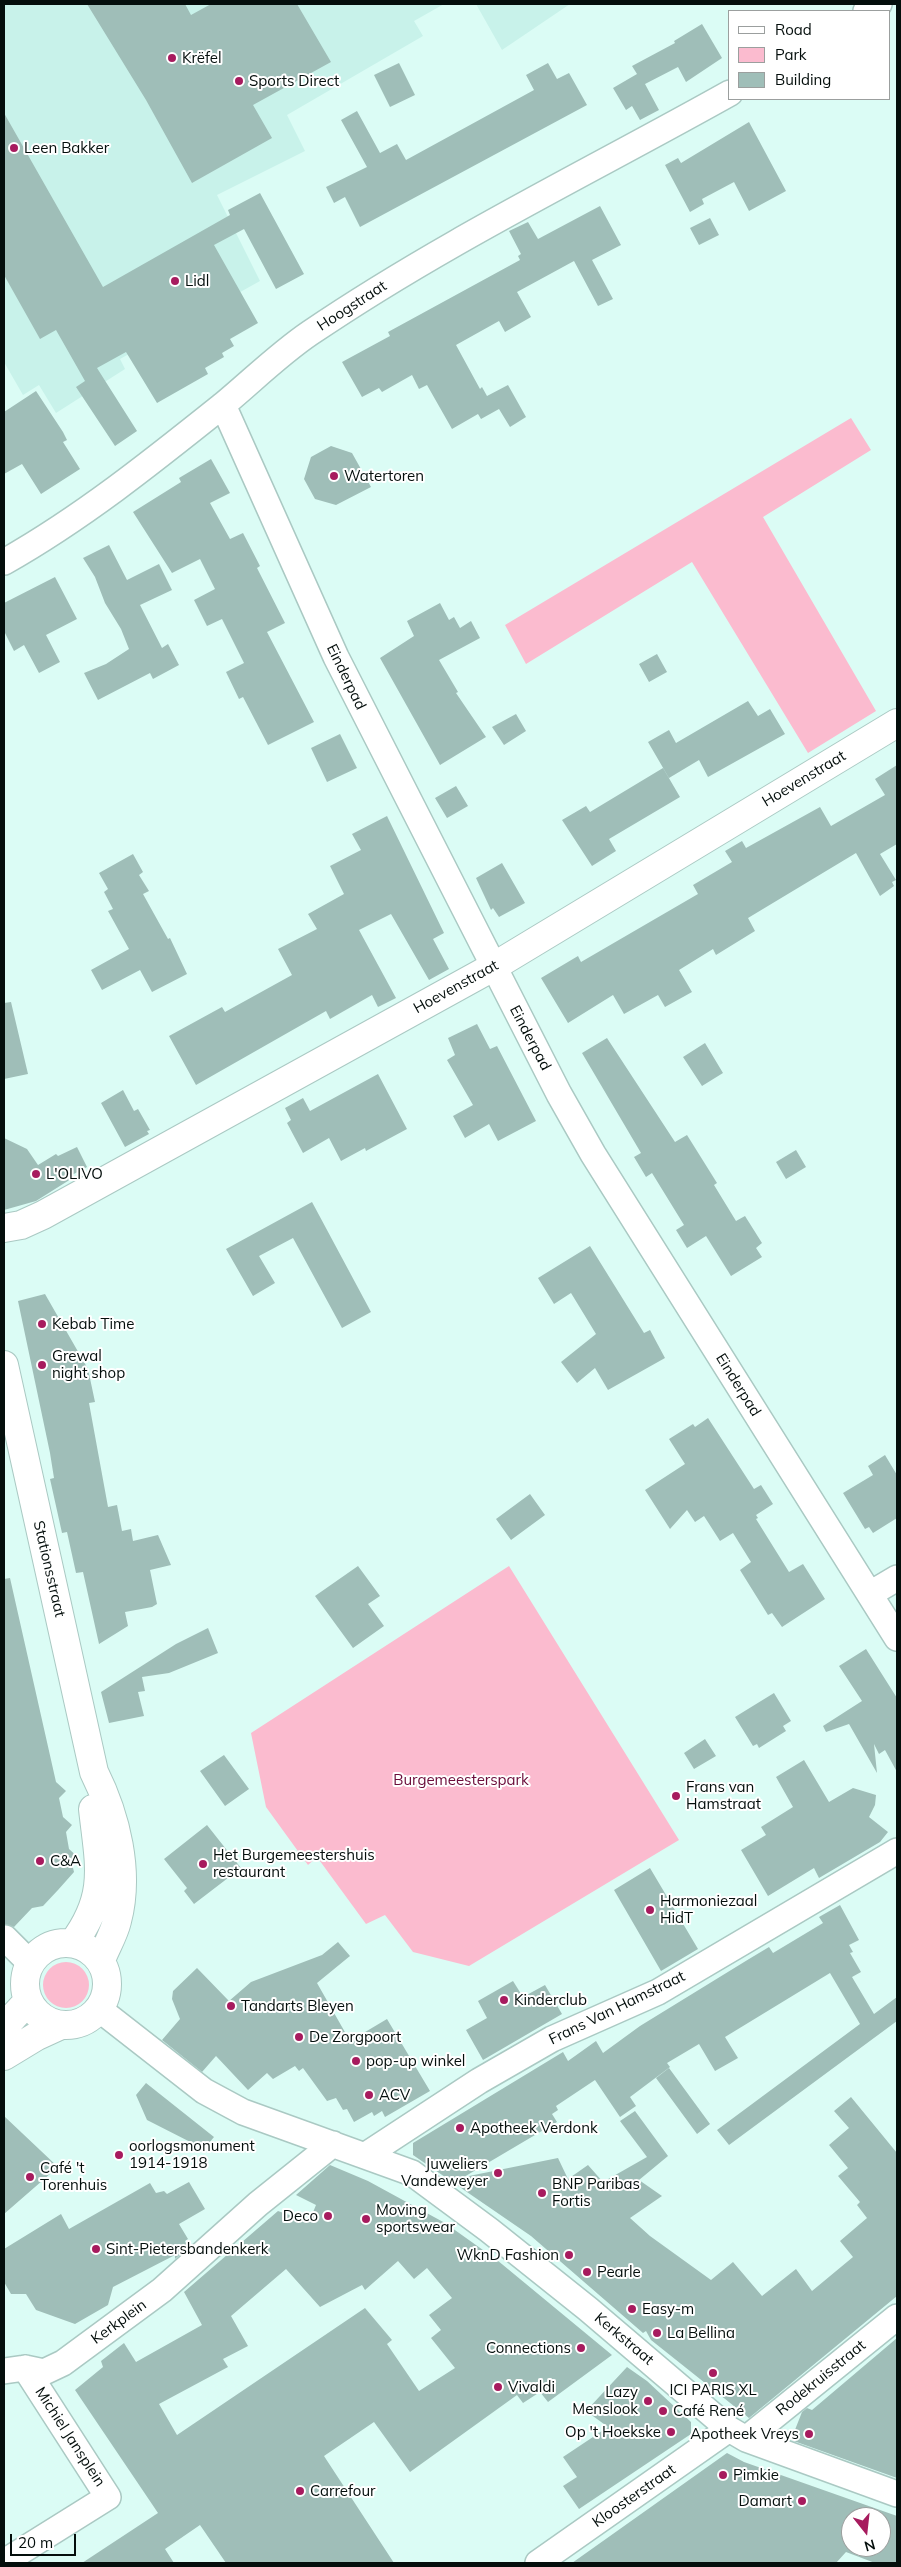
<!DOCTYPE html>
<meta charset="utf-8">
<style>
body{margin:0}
#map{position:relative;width:901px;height:2567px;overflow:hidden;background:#dbfcf5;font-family:Mulish,sans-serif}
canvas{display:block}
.frame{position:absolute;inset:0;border:5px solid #040e0c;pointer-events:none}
.legend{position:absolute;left:728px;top:10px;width:162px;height:90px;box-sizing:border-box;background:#fff;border:1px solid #9b9f9e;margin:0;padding:6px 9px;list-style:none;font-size:15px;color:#040e0c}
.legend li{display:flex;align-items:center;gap:10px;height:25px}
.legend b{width:25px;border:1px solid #9b9f9e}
.north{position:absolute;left:841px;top:2507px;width:50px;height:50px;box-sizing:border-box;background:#fff;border:1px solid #9b9f9e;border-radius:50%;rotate:164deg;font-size:14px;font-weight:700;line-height:20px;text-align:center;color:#040e0c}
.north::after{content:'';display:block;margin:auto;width:18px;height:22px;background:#a71b5e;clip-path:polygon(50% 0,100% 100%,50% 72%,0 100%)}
.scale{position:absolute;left:10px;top:2534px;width:66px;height:22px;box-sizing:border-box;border:2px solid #040e0c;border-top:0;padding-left:6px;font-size:15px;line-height:18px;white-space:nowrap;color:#040e0c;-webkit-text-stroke:4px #fff;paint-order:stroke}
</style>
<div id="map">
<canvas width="901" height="2567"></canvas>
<div class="frame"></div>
<ul class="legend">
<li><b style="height:6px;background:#fff"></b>Road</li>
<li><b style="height:14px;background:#fbbbcf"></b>Park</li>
<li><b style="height:14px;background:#9fbeb8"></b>Building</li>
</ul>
<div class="north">N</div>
<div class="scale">20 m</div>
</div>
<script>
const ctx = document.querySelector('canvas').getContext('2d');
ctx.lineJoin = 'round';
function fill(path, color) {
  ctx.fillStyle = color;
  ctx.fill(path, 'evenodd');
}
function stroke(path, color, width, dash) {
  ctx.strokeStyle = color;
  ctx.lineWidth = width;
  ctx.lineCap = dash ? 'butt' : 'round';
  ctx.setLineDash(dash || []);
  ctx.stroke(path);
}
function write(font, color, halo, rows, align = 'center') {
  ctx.font = font + ' Mulish,sans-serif';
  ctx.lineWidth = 4;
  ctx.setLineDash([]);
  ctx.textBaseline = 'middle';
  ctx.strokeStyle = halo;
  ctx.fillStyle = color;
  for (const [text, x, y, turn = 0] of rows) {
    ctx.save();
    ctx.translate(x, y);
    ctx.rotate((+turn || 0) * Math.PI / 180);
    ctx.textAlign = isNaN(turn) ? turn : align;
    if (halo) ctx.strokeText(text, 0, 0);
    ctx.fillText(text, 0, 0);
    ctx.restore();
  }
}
const built = new Path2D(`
 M 4,4 L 444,4 L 414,21 L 423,36 L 287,115 L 305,151 L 217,195 L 260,281 L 120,359 L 125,369 L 56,413 L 39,385 L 23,395 L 4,362 Z
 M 476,4 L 570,4 L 502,50 Z`);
const green = new Path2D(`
 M 851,418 L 871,450 L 763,517 L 876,711 L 808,753 L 692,562 L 526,664 L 505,625 Z
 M 509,1566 L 679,1840 L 469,1966 L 413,1952 L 385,1915 L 366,1924 L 317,1857 L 308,1865 L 266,1807 L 251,1733 Z
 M43 1985a23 23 0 1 1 46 0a23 23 0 1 1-46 0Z`);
const building = new Path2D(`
 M 87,4 L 185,4 L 191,15 L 211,4 L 297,4 L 331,62 L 253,105 L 272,138 L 192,183 L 146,100 Z
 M 702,24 L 722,58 L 686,82 L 678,67 L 645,84 L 659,110 L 640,120 L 632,106 L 626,110 L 613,88 L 637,74 L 632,66 L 675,43 L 674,41 Z
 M 399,63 L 415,95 L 390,107 L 374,75 Z
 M 548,63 L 557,79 L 569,73 L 587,105 L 360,227 L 345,197 L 334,203 L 326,187 L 367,167 L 341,120 L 357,111 L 380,153 L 397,144 L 406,160 L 534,90 L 526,75 Z
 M 4,113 L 103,287 L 230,215 L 228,210 L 260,193 L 304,274 L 276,289 L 244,229 L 214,245 L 258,323 L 230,339 L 234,346 L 222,353 L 224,357 L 205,368 L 208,374 L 157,403 L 126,352 L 97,368 L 137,431 L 115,446 L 76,387 L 85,381 L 56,330 L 40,339 L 4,275 Z
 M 749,122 L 786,191 L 749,211 L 734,182 L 702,199 L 704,204 L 690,212 L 665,165 L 678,158 L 681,163 Z
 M 600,206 L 621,245 L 592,260 L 613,299 L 598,306 L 574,261 L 517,292 L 531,317 L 505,332 L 499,321 L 456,345 L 480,389 L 482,387 L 487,396 L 508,385 L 526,417 L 510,427 L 499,409 L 481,419 L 478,414 L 452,429 L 427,385 L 419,389 L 412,375 L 382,392 L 379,388 L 362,397 L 342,362 L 390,336 L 388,332 L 520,260 L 518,256 L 521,254 L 509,231 L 528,222 L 538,239 Z
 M 710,218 L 719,235 L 699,245 L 690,228 Z
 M 36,391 L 63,432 L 67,440 L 63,442 L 80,469 L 41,494 L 22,464 L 4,474 L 4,412 Z
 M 331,446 L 352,453 L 371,487 L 336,505 L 315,499 L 304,479 L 311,457 Z
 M 211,459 L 230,493 L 210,503 L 230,539 L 243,533 L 260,566 L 257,568 L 285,623 L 267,632 L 314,722 L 268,745 L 243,697 L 239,699 L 226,672 L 244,663 L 222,619 L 207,626 L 194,600 L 215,589 L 200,559 L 172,573 L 133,512 L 181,482 L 179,478 Z
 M 109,545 L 127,580 L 159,564 L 172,590 L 140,605 L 162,648 L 168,644 L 179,665 L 153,679 L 150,673 L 98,700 L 84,673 L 106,664 L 129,649 L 121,629 L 105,603 L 95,577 L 83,558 Z
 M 55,577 L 77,619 L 46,635 L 60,662 L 39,673 L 24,645 L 14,651 L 4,631 L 4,603 Z
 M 440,603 L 449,620 L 454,617 L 460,628 L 471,621 L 480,638 L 439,660 L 458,692 L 456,693 L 486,737 L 440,765 L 380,658 L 414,636 L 407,621 Z
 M 657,654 L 667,672 L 649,682 L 639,664 Z
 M 748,701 L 758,716 L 770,709 L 785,734 L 708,777 L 699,760 L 669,778 L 648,742 L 669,730 L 676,743 Z
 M 516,714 L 526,731 L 504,745 L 492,727 Z
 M 340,734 L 357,768 L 327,782 L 311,748 Z
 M 897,765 L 897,844 L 880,854 L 896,880 L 892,882 L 894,886 L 880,896 L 856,853 L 748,918 L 755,931 L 716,955 L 713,949 L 679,970 L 692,992 L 665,1007 L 658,995 L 624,1014 L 613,995 L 568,1023 L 541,978 L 578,956 L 581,962 L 698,894 L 693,885 L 732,862 L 725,851 L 742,841 L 746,848 L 820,807 L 831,826 L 885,795 L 875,779 Z
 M 663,768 L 680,797 L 609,839 L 616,851 L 592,866 L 562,820 L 586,806 L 590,812 Z
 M 456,786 L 468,806 L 447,818 L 435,798 Z
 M 387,816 L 444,933 L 433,939 L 449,969 L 429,980 L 391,914 L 359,930 L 396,998 L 378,1007 L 372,995 L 330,1019 L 326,1011 L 196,1085 L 169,1036 L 222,1007 L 225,1012 L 292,975 L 278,949 L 317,929 L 308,914 L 344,894 L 330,866 L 361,850 L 352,834 Z
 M 133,854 L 143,872 L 139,875 L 149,891 L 143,894 L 168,939 L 170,938 L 187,974 L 152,992 L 140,970 L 102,990 L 91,970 L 129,949 L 108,911 L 113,909 L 104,892 L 108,889 L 99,873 Z
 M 502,863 L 525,903 L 499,917 L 493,908 L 491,910 L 476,878 Z
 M 11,1002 L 28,1074 L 4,1079 L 4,1003 Z
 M 477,1024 L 490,1049 L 497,1046 L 536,1121 L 498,1141 L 489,1124 L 465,1138 L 453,1116 L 473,1105 L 447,1060 L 455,1055 L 448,1038 Z
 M 607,1038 L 675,1142 L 687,1135 L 717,1183 L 714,1185 L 736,1221 L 745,1216 L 762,1243 L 756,1248 L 762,1257 L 731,1276 L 706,1236 L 687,1248 L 676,1230 L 684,1225 L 652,1173 L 646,1177 L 634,1157 L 641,1153 L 582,1053 Z
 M 705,1043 L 723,1073 L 702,1086 L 683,1057 Z
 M 378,1074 L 407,1129 L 366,1151 L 365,1148 L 341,1161 L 329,1138 L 303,1153 L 287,1123 L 291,1120 L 285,1108 L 303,1098 L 310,1111 Z
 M 123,1090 L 134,1111 L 138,1109 L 150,1130 L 147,1131 L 149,1134 L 125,1147 L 101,1103 Z
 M 4,1138 L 27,1149 L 38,1165 L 56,1154 L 58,1156 L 77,1147 L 87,1167 L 70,1176 L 71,1179 L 36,1201 L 4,1210 Z
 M 796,1150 L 806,1167 L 786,1179 L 776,1162 Z
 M 312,1202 L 371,1312 L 342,1328 L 293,1238 L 259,1256 L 275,1283 L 253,1296 L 226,1249 Z
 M 590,1246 L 644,1333 L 650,1330 L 665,1358 L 608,1390 L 595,1368 L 577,1383 L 561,1362 L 596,1334 L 571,1293 L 554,1304 L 538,1278 Z
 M 45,1294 L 88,1369 L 95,1402 L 89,1403 L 108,1507 L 117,1505 L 122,1531 L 131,1529 L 133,1541 L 158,1535 L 171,1565 L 150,1570 L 157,1604 L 152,1607 L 125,1612 L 128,1626 L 99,1644 L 83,1572 L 76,1573 L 67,1532 L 62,1533 L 50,1479 L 54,1478 L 50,1453 L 18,1301 Z
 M 708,1418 L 754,1489 L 761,1485 L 773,1504 L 756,1515 L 758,1518 L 756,1519 L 789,1572 L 803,1564 L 825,1599 L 782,1627 L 772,1613 L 768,1615 L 740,1570 L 751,1562 L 733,1533 L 720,1541 L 704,1516 L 695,1522 L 687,1510 L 670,1529 L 645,1490 L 685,1464 L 669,1439 L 693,1424 L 695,1427 Z
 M 885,1455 L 897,1475 L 897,1518 L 873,1533 L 869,1527 L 865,1529 L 843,1493 L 873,1475 L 868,1466 Z
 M 530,1494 L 545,1515 L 511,1540 L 496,1519 Z
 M 358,1566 L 380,1596 L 368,1604 L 384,1626 L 353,1648 L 315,1596 Z
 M 10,1578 L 56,1782 L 66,1791 L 59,1798 L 63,1817 L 72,1825 L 66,1832 L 69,1849 L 79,1858 L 72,1864 L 74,1872 L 58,1890 L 43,1906 L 32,1908 L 14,1927 L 4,1924 L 4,1579 Z
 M 208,1628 L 218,1653 L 169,1673 L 142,1677 L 145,1691 L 138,1692 L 144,1716 L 109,1723 L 101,1692 L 176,1644 Z
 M 866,1649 L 897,1698 L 897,1772 L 885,1750 L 879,1754 L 874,1744 L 877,1773 L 849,1724 L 826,1732 L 823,1726 L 862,1701 L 839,1666 Z
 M 774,1693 L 791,1721 L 783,1726 L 786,1731 L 759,1748 L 757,1744 L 753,1746 L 735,1717 Z
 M 705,1739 L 716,1756 L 694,1769 L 684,1753 Z
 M 224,1755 L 249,1789 L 225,1806 L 200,1771 Z
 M 804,1760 L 829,1802 L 853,1788 L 876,1795 L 875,1805 L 869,1817 L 888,1832 L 880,1842 L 819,1878 L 814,1868 L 768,1896 L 741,1850 L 766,1835 L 761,1827 L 793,1807 L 776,1777 Z
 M 207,1825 L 241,1868 L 194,1904 L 184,1891 L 187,1888 L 164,1859 Z
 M 650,1868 L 698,1949 L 661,1971 L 614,1890 Z
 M 840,1905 L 859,1940 L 849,1945 L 853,1952 L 850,1953 L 861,1972 L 852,1977 L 874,2014 L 897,1997 L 897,2021 L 729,2145 L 717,2130 L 860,2024 L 830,1973 L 725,2037 L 738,2058 L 715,2071 L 699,2044 L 667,2063 L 670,2067 L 630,2097 L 636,2106 L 620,2117 L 595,2080 L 556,2106 L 558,2110 L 552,2114 L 557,2122 L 464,2177 L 558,2158 L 568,2179 L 588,2165 L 603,2182 L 647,2157 L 620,2121 L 635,2111 L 668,2156 L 639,2180 L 662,2196 L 630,2218 L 650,2236 L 711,2280 L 733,2262 L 762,2296 L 796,2269 L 812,2291 L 853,2257 L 840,2241 L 867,2218 L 857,2205 L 860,2202 L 838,2176 L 848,2168 L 829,2145 L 849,2128 L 834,2111 L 851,2097 L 897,2153 L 897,2296 L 749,2418 L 651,2340 L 646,2331 L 643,2333 L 531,2236 L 413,2155 L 413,2143 L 563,2052 L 568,2061 L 596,2041 L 603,2053 L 640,2026 L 749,1959 L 769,1947 L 773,1953 L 823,1923 L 819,1917 Z
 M 338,1942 L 350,1956 L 317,1983 L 350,2041 L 387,2019 L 430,2091 L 385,2117 L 382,2111 L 374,2116 L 372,2112 L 354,2122 L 347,2109 L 343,2110 L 336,2098 L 327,2101 L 303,2068 L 299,2071 L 295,2066 L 273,2079 L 267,2073 L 248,2090 L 216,2056 L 202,2072 L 162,2040 L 180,2019 L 172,1999 L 173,1991 L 197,1968 L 229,2001 L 251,1982 L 322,1955 Z
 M 513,1981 L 523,1997 L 545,1985 L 562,2014 L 483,2060 L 466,2030 L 487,2018 L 478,2001 Z
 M 669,2068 L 710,2124 L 697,2134 L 656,2078 Z
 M 146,2083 L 214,2137 L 204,2149 L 147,2120 L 136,2095 Z
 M 4,2116 L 58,2167 L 4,2214 Z
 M 330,2165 L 368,2181 L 445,2223 L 497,2260 L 612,2355 L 548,2402 L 540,2392 L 523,2403 L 517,2395 L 410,2472 L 374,2422 L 324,2456 L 394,2563 L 226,2563 L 200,2525 L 165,2549 L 174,2563 L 82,2563 L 158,2513 L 75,2390 L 103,2367 L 101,2361 L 124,2343 L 136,2362 L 202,2325 L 184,2292 L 278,2211 L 309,2222 L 316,2205 L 296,2195 ZM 398,2261 L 414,2279 L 427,2268 L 452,2298 L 429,2315 L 441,2330 L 431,2338 L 455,2368 L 419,2391 L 387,2344 L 392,2340 L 365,2308 L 177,2435 L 159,2404 L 228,2367 L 223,2359 L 248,2346 L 231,2316 L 286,2269 L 320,2307 L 362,2285 L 365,2290 Z
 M 189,2182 L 205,2209 L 179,2224 L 188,2239 L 185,2241 L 188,2247 L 175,2259 L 175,2255 L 113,2287 L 108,2305 L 75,2324 L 36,2310 L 26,2294 L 11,2294 L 4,2282 L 4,2249 L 61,2214 L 69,2229 L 150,2183 L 156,2193 L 164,2191 L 167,2194 Z
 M 897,2338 L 897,2478 L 791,2440 L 802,2412 L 807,2408 L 812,2410 Z
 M 627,2367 L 647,2381 L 691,2422 L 691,2434 L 579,2509 L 563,2486 L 577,2477 L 563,2457 L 608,2427 L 586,2411 Z
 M 727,2453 L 744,2462 L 897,2516 L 897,2563 L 875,2563 L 846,2552 L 836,2563 L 572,2563 ZM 851,2517 L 881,2517 L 881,2547 L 851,2547 Z`);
const street = new Path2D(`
 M 866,11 L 879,4
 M 223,405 L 336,657 L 559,1094 L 593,1154 L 897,1638
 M 4,562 C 82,518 153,461 223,405 C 252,381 279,354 310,333 C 444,242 589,172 730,93
 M 870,1594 L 897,1578
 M 5,1938 L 30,1963
 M 99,2009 L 204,2091 L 243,2112 L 412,2173 L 489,2230 L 588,2309 L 729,2429 L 746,2439 L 897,2494
 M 366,2155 L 479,2081 L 552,2039 L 658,1992 L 897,1851
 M 25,2368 L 44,2372 L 63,2363 L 162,2290 L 258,2204 L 333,2144
 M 4,2371 L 25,2368 L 108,2497 L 4,2562
 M 746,2439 L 897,2317
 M 538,2563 L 729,2429`);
const secondary = new Path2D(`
 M 4,1228 L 21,1225 L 43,1215 L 493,967 L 897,723
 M 4,1365 L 94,1772 C 116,1816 130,1872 117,1921 C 114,1934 106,1947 101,1960
 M25 1984a41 41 0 1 1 82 0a41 41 0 1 1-82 0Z
 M 73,1943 C 109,1895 99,1864 93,1809
 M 4,2027 L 28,2001
 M 4,2056 L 37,2036 L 61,2025`);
const markers = [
 [172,58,5,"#a71b5e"],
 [239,81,5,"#a71b5e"],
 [14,148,5,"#a71b5e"],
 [175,281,5,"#a71b5e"],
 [334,476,5,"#a71b5e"],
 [36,1174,5,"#a71b5e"],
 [42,1324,5,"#a71b5e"],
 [42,1365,5,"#a71b5e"],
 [676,1796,5,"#a71b5e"],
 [40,1861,5,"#a71b5e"],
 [203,1864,5,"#a71b5e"],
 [650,1910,5,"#a71b5e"],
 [504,2000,5,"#a71b5e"],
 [231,2006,5,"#a71b5e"],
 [299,2037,5,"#a71b5e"],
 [356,2061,5,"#a71b5e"],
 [369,2095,5,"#a71b5e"],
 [460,2128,5,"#a71b5e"],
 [119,2155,5,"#a71b5e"],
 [498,2173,5,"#a71b5e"],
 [30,2177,5,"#a71b5e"],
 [542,2193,5,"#a71b5e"],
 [328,2216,5,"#a71b5e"],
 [366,2219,5,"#a71b5e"],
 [96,2249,5,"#a71b5e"],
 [569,2255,5,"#a71b5e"],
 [587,2272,5,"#a71b5e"],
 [632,2309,5,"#a71b5e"],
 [657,2333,5,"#a71b5e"],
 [581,2348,5,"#a71b5e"],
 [713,2373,5,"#a71b5e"],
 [498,2387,5,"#a71b5e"],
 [648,2401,5,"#a71b5e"],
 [663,2411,5,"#a71b5e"],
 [671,2432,5,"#a71b5e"],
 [809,2434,5,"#a71b5e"],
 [723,2475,5,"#a71b5e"],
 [300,2491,5,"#a71b5e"],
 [802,2501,5,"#a71b5e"]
];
const poiNames = [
 ["Krëfel",182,58],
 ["Sports Direct",249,81],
 ["Leen Bakker",24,148],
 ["Lidl",185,281],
 ["Watertoren",344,476],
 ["L'OLIVO",46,1174],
 ["Kebab Time",52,1324],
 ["Grewal",52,1356],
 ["night shop",52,1373],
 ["Frans van",686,1787],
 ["Hamstraat",686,1804],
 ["Het Burgemeestershuis",213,1855],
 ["restaurant",213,1872],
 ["C&A",50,1861],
 ["Harmoniezaal",660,1901],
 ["HidT",660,1918],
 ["Kinderclub",514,2000],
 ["Tandarts Bleyen",241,2006],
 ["De Zorgpoort",309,2037],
 ["pop-up winkel",366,2061],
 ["ACV",379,2095],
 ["Apotheek Verdonk",470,2128],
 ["oorlogsmonument",129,2146],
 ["1914-1918",129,2163],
 ["Juweliers",488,2164,"right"],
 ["Vandeweyer",488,2181,"right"],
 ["Café 't",40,2168],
 ["Torenhuis",40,2185],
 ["BNP Paribas",552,2184],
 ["Fortis",552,2201],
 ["Moving",376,2210],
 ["sportswear",376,2227],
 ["Deco",318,2216,"right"],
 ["Sint-Pietersbandenkerk",106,2249],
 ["WknD Fashion",559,2255,"right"],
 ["Pearle",597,2272],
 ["Easy-m",642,2309],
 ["La Bellina",667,2333],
 ["Connections",571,2348,"right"],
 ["Vivaldi",508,2387],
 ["ICI PARIS XL",713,2390,"center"],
 ["Lazy",638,2392,"right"],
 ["Menslook",638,2409,"right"],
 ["Café René",673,2411],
 ["Op 't Hoekske",661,2432,"right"],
 ["Apotheek Vreys",799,2434,"right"],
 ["Pimkie",733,2475],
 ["Carrefour",310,2491],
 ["Damart",792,2501,"right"]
];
const streetNames = [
 ["Hoogstraat",352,306,-33],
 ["Einderpad",346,677,64],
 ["Hoevenstraat",804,779,-31],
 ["Hoevenstraat",456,987,-29],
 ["Einderpad",530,1038,62],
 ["Einderpad",738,1385,58],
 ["Stationsstraat",49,1569,77],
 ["Frans Van Hamstraat",617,2008,-26],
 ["Kerkplein",119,2322,-36],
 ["Kerkstraat",624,2339,40],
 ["Rodekruisstraat",821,2378,-39],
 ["Michiel Jansplein",70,2437,57],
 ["Kloosterstraat",634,2496,-35]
];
const parkNames = [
 ["Burgemeesterspark",461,1780]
];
fill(built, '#c8f2ea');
fill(green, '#fbbbcf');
fill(building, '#9fbeb8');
stroke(street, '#aac9c3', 28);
stroke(secondary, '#aac9c3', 30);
stroke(street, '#fff', 25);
stroke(secondary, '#fff', 28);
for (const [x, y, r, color] of markers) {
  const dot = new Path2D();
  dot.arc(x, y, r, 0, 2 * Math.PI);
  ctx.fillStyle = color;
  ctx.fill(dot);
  stroke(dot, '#fff', 2);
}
write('15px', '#040e0c', '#fff', poiNames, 'left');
write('15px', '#040e0c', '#fff', streetNames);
write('15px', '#6b0c3a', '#fff', parkNames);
</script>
